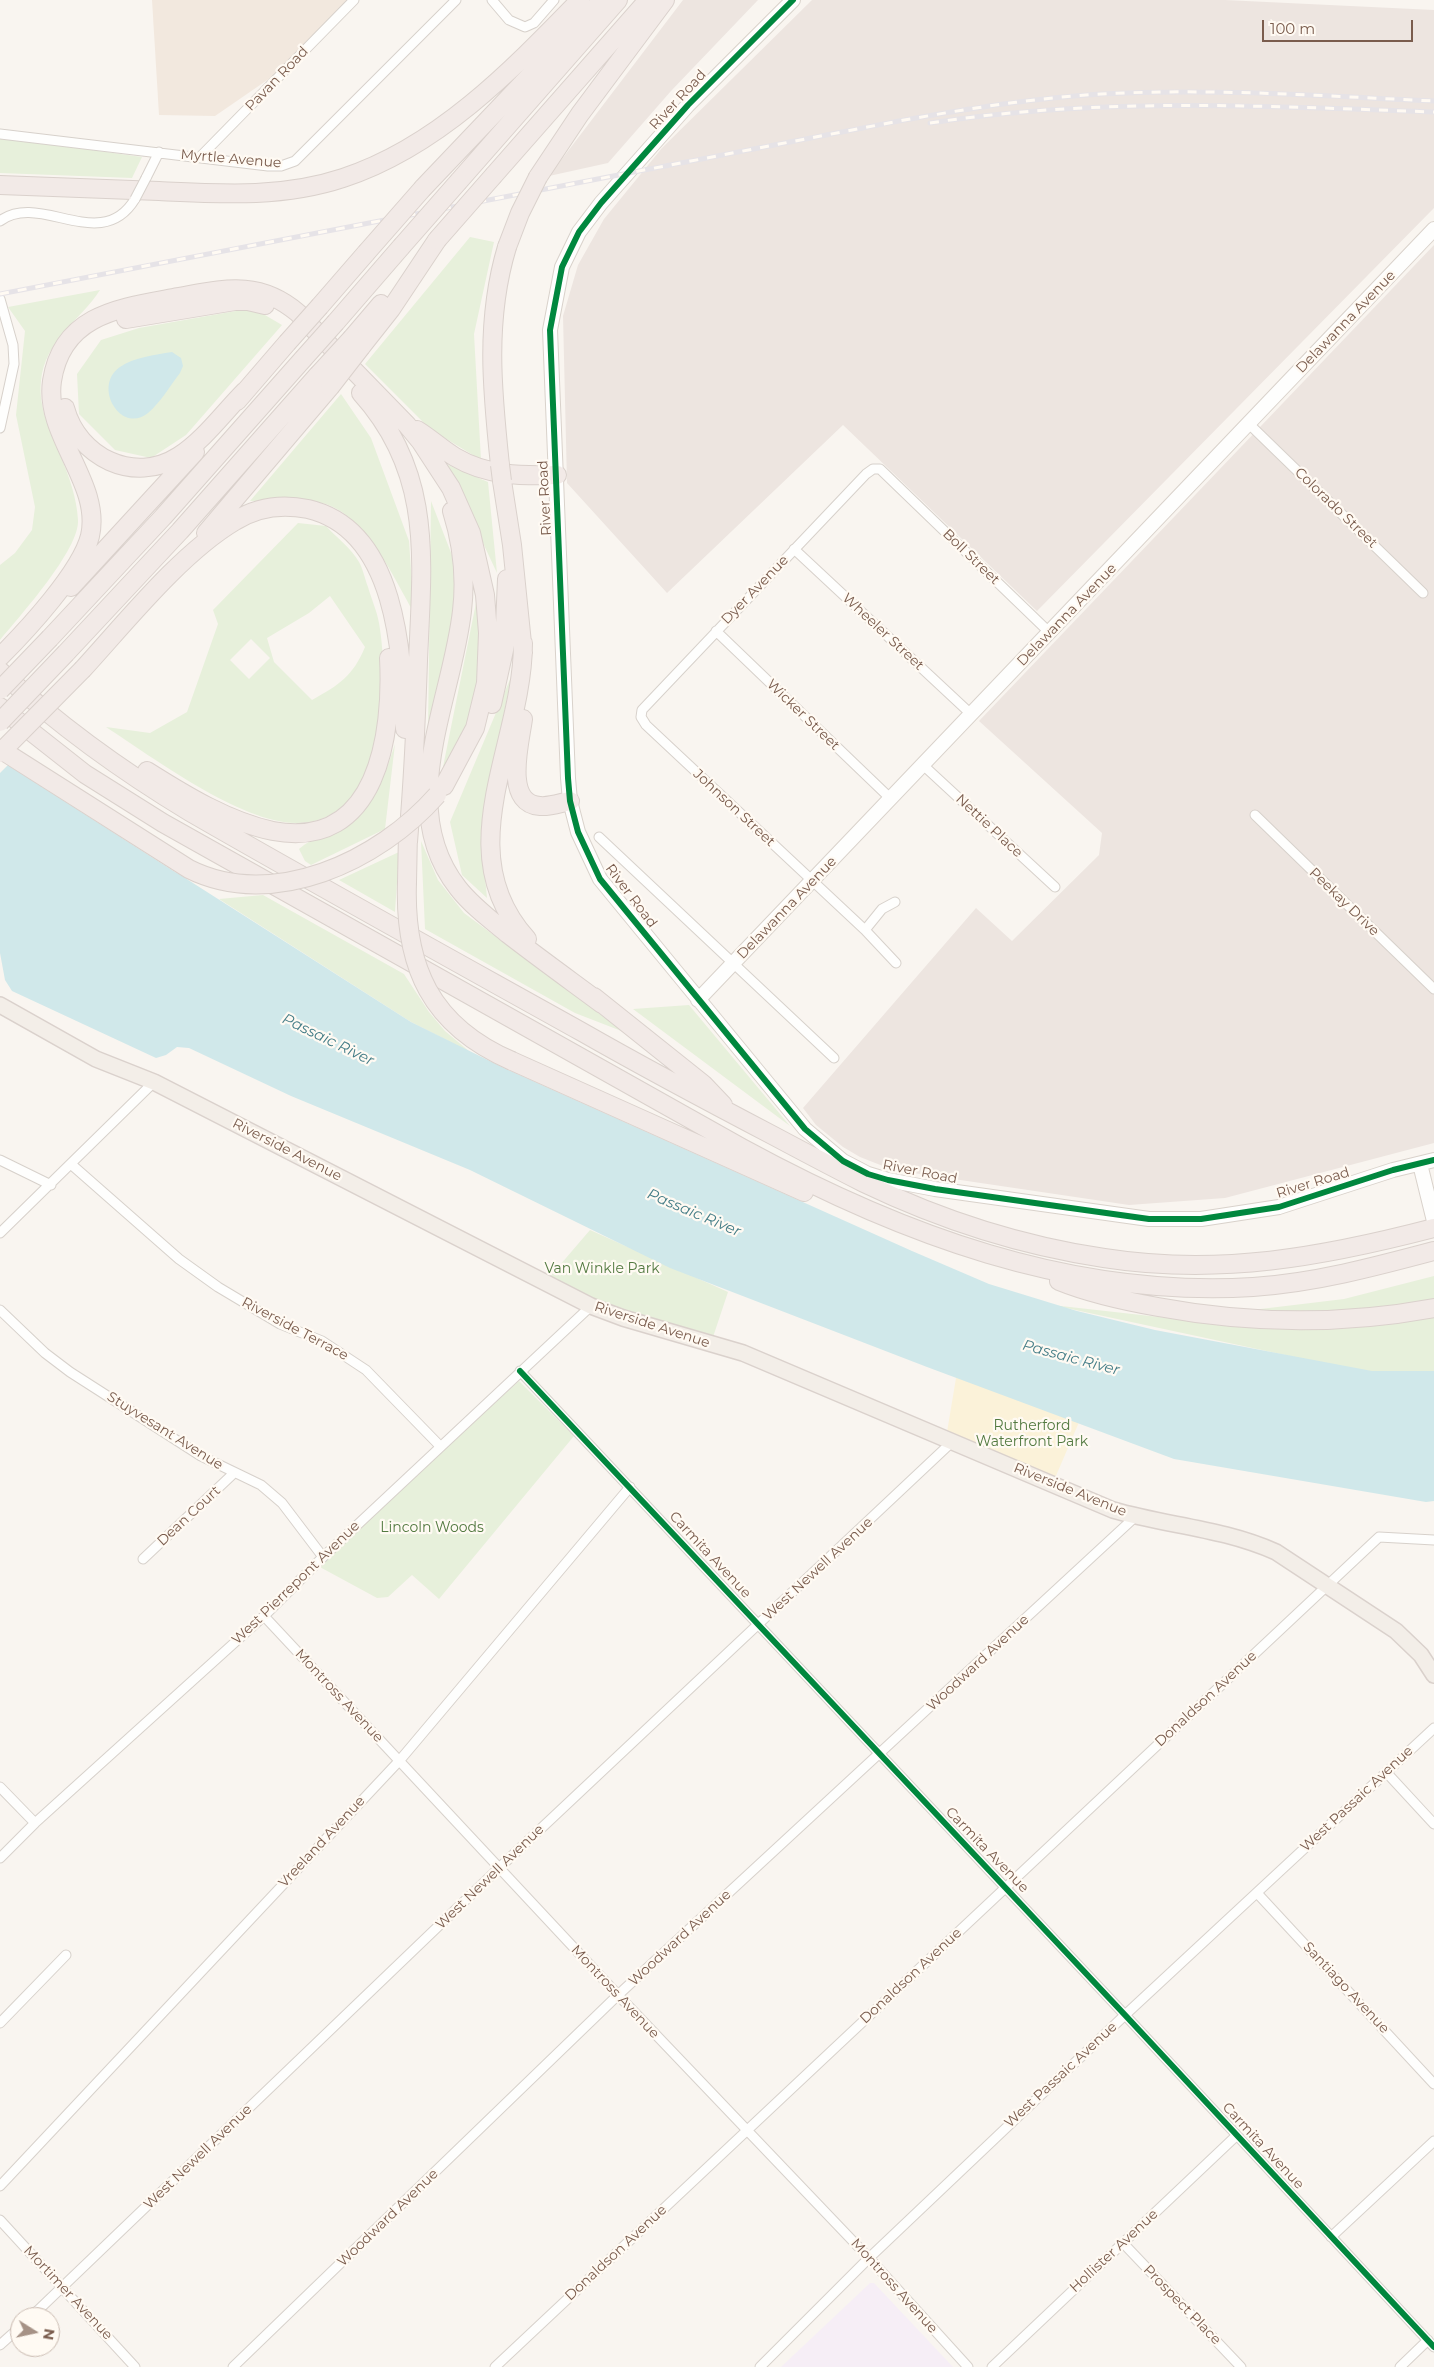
<!DOCTYPE html>
<style>
body{margin:0}
#map{position:relative;width:1434px;height:2367px;overflow:hidden;background:#f9f5f0;font-family:Montserrat,sans-serif}
canvas{display:block}
.north{position:absolute;left:10px;top:2307px;width:50px;height:50px;box-sizing:border-box;background:#fffaf3;border:1px solid #cabbb1;border-radius:50%;rotate:100deg;font-size:14px;font-weight:700;line-height:20px;text-align:center;color:#7a5c4d}
.north::after{content:'';display:block;margin:auto;width:18px;height:22px;background:#a69286;clip-path:polygon(50% 0,100% 100%,50% 72%,0 100%)}
.scale{position:absolute;left:1262px;top:20px;width:151px;height:22px;box-sizing:border-box;border:2px solid #7a5c4d;border-top:0;padding-left:6px;font-size:15px;line-height:18px;white-space:nowrap;color:#7a5c4d;-webkit-text-stroke:4px #fffaf3;paint-order:stroke}
</style>
<div id="map">
<canvas width="1434" height="2367"></canvas>
<div class="north">N</div>
<div class="scale">100 m</div>
</div>
<script>
const ctx = document.querySelector('canvas').getContext('2d');
ctx.lineJoin = 'round';
function fill(path, color) {
  ctx.fillStyle = color;
  ctx.fill(path, 'evenodd');
}
function stroke(path, color, width, dash) {
  ctx.strokeStyle = color;
  ctx.lineWidth = width;
  ctx.lineCap = dash ? 'butt' : 'round';
  ctx.setLineDash(dash || []);
  ctx.stroke(path);
}
function write(font, color, halo, rows, align = 'center') {
  ctx.font = font + ' Montserrat,sans-serif';
  ctx.lineWidth = 4.5;
  ctx.setLineDash([]);
  ctx.textBaseline = 'middle';
  ctx.strokeStyle = halo;
  ctx.fillStyle = color;
  for (const [text, x, y, turn = 0] of rows) {
    ctx.save();
    ctx.translate(x, y);
    ctx.rotate((+turn || 0) * Math.PI / 180);
    ctx.textAlign = isNaN(turn) ? turn : align;
    if (halo) ctx.strokeText(text, 0, 0);
    ctx.fillText(text, 0, 0);
    ctx.restore();
  }
}
const residential = new Path2D(`
 M 152,0 L 354,0 L 292,63 L 215,116 L 159,115 Z`);
const industrial = new Path2D(`
 M 683,0 L 758,0 L 671,91 L 608,163 L 549,176 Z
 M 812,0 L 1225,0 L 1434,10 L 1434,208 L 1037,611 L 843,425 L 667,593 L 567,483 L 563,316 L 578,265 L 604,219 L 662,148 Z
 M 1434,245 L 1434,1143 L 1225,1198 L 1129,1205 L 893,1170 L 860,1157 L 843,1147 L 816,1125 L 803,1108 L 976,908 L 1012,941 L 1099,855 L 1102,833 L 979,721 Z`);
const education = new Path2D(`
 M 870,2283 L 874,2283 L 953,2367 L 781,2367 Z`);
const green = new Path2D(`
 M 0,137 L 142,157 L 132,178 L 0,173 Z
 M 470,237 L 494,242 L 474,334 L 481,460 L 430,429 L 365,364 Z
 M 100,290 C 80,321 45,340 41,381 C 38,408 51,433 61,457 C 69,476 77,499 78,520 C 80,549 20,616 0,640 L 0,565 L 15,553 L 32,530 L 35,507 L 16,415 L 25,331 L 8,307 Z
 M 253,308 L 282,325 L 186,435 L 151,458 L 115,450 L 79,414 L 77,374 L 101,340 L 139,328 Z
 M 341,394 L 371,438 L 409,541 L 414,613 C 394,578 367,518 326,504 C 313,500 267,501 250,501 Z
 M 446,464 L 488,482 L 497,573 Z
 M 431,501 L 455,563 L 454,619 L 428,730 Z
 M 298,523 L 326,526 C 336,537 352,549 359,562 C 363,569 365,579 368,587 C 371,598 377,611 379,623 C 390,685 385,824 296,823 C 241,823 152,757 106,727 L 150,733 L 187,712 L 218,624 L 213,610 ZM 330,596 L 365,647 C 353,676 339,685 312,700 L 274,662 L 267,638 L 309,613 ZM 251,639 L 270,658 L 249,679 L 230,660 Z
 M 477,598 L 480,639 L 475,700 L 455,758 L 443,767 Z
 M 511,677 L 481,835 L 487,898 L 462,875 L 450,822 Z
 M 395,744 L 385,829 L 311,865 L 305,861 L 299,849 C 313,836 330,835 346,825 C 375,808 385,774 395,744 Z
 M 421,841 L 438,880 L 464,913 L 624,1032 L 575,1013 L 425,929 Z
 M 399,852 L 395,912 L 339,880 Z
 M 263,895 L 404,974 L 429,1012 L 445,1031 L 470,1052 L 411,1022 L 219,899 Z
 M 689,1005 L 790,1126 L 633,1009 Z
 M 590,1230 L 728,1292 L 713,1337 L 626,1312 L 548,1279 Z
 M 1434,1276 L 1434,1380 L 1369,1373 L 1052,1305 L 1177,1319 L 1344,1299 Z
 M 519,1381 L 574,1436 L 439,1599 L 412,1575 L 388,1597 L 377,1598 L 318,1566 L 328,1553 Z`);
const sand = new Path2D(`
 M 958,1366 L 1083,1413 L 1055,1478 L 946,1438 Z`);
const water = new Path2D(`
 M 172,352 L 181,358 L 183,366 L 180,373 C 170,386 160,403 148,413 C 121,435 92,386 120,367 C 135,357 154,355 172,352 Z
 M 0,760 L 411,1022 L 504,1068 L 912,1251 L 989,1284 L 1077,1311 L 1155,1330 L 1372,1371 L 1434,1371 L 1434,1501 L 1426,1502 L 1174,1459 L 927,1367 L 670,1268 L 470,1170 L 291,1096 L 189,1048 L 177,1047 L 166,1055 L 156,1058 L 12,991 L 5,980 L 0,953 Z`);
const pier = new Path2D(`
 M 0,758 L 11,765 L 203,886 L 175,872 L 8,765 L 0,773 Z`);
const street = new Path2D(`
 M 492,0 L 509,20 L 525,27 L 534,23 L 554,0
 M 0,134 L 268,166 L 281,166 L 295,161 L 456,0
 M 200,157 L 354,0
 M 146,178 L 159,152
 M 0,221 C 40,191 101,255 135,199
 M 0,299 L 13,345 L 14,364 L 0,428
 M 1248,423 L 1423,593
 M 794,549 L 972,715
 M 716,631 L 891,799
 M 923,765 L 1055,887
 M 1255,815 L 1434,989
 M 599,837 L 834,1058
 M 865,930 L 882,909 L 895,902
 M 896,963 L 865,930 L 646,725 L 641,717 L 642,710 L 866,474 L 873,469 L 880,469 L 1050,633
 M 0,1160 L 51,1185
 M 72,1165 L 179,1259 L 218,1287 L 280,1324 L 322,1341 L 366,1370 L 440,1446
 M 0,1233 L 154,1082
 M 0,1310 L 45,1353 L 70,1372 L 201,1456 L 261,1485 L 282,1503 L 323,1557
 M 520,1371 L 1125,2015 L 1434,2347
 M 143,1559 L 234,1473
 M 264,1616 L 618,1995 L 869,2258 L 968,2367
 M 1386,1772 L 1434,1824
 M 0,1787 L 35,1823
 M 0,1858 L 35,1823 L 264,1616 L 323,1557 L 591,1306
 M 1257,1893 L 1434,2084
 M 0,2023 L 66,1955
 M 0,2186 L 400,1760 L 630,1487
 M 0,2220 L 135,2367
 M 1331,2237 L 1434,2141
 M 1123,2243 L 1241,2367
 M 31,2317 L 499,1868 L 953,1441
 M 0,2345 L 20,2327
 M 233,2367 L 618,1995 L 1135,1517
 M 495,2367 L 1379,1537 L 1434,1540
 M 760,2367 L 869,2258 L 1125,2015 L 1434,1728
 M 992,2367 L 1236,2136
 M 1400,2367 L 1428,2340`);
const secondary = new Path2D(`
 M 793,0 L 688,105 L 601,203 L 579,232 L 562,267 L 550,330 L 568,778 L 570,801 L 578,832 L 600,879 L 805,1129 L 843,1161 L 868,1174 L 888,1180 L 935,1189 L 1149,1219 L 1201,1219 L 1279,1207 L 1393,1170 L 1434,1160
 M 698,1000 L 1434,229
 M 1420,1164 L 1434,1221`);
const primary = new Path2D(`
 M 0,1005 L 96,1059 L 154,1082 L 591,1306 L 623,1318 L 743,1353 L 1113,1510 C 1168,1526 1222,1528 1276,1552 L 1396,1631 L 1421,1655 L 1434,1675`);
const highway = new Path2D(`
 M 494,175 L 648,0
 M 538,177 L 580,114 L 665,0
 M 459,181 L 618,0
 M 0,185 C 53,187 106,189 159,191 C 222,194 283,198 343,178 C 438,147 512,70 580,0
 M 423,188 L 602,0
 M 320,306 L 366,253
 M 126,319 L 235,301 L 248,301 L 265,305
 M 336,322 L 401,247
 M 352,338 L 381,304
 M 361,347 L 391,309 L 437,240
 M 361,393 C 434,474 422,560 418,661 C 416,722 413,782 408,842
 M 237,401 L 287,343
 M 65,408 C 78,457 134,485 179,456 C 204,440 224,412 245,391
 M 417,430 C 430,438 442,449 455,457 C 487,476 521,476 557,475
 M 500,465 C 492,390 485,320 507,247
 M 502,481 L 512,545 L 523,653
 M 452,511 C 462,543 466,577 462,611 C 452,701 394,807 458,888 C 472,906 491,920 508,934 C 539,958 571,981 602,1004
 M 206,533 L 330,387
 M 71,587 L 195,452
 M 50,638 L 163,517 L 303,359
 M 523,643 C 523,744 447,851 527,939
 M 66,653 L 180,531 L 318,375
 M 0,657 C 26,631 81,572 90,536 C 102,483 44,436 52,381 C 62,315 119,308 173,298 C 221,290 257,278 298,313 L 407,425 L 421,442 L 451,488 L 471,533 L 485,595 L 488,633 L 486,683 L 475,728 L 444,786
 M 83,669 C 126,622 181,553 235,521 C 257,507 283,504 308,509 C 398,530 402,656 405,729
 M 0,671 C 58,725 122,771 190,812 C 320,887 451,959 582,1032 C 645,1068 709,1102 774,1136 C 804,1152 834,1168 864,1183 C 939,1219 1023,1246 1104,1258 C 1219,1276 1323,1257 1434,1228
 M 492,704 L 504,650 L 507,579
 M 0,707 L 85,774 L 163,823 L 742,1148 C 900,1234 1070,1298 1253,1287 C 1314,1283 1374,1267 1434,1251
 M 523,719 C 520,742 503,804 540,806 C 550,807 560,803 570,801
 M 147,771 C 185,795 229,822 273,831 C 378,851 393,733 389,658
 M 407,882 L 408,832
 M 594,997 L 703,1084 L 723,1105
 M 512,1061 L 804,1192
 M 1059,1281 C 1091,1294 1124,1301 1158,1307 C 1250,1324 1342,1325 1434,1308`);
const rail = new Path2D(`
 M 930,123 C 1098,97 1265,106 1434,112
 M 0,294 L 899,121 C 966,109 1033,98 1101,94 C 1212,88 1323,96 1434,101`);
const streetBridge = new Path2D(`
 M 135,199 L 146,178`);
const highwayBridge = new Path2D(`
 M 437,240 L 494,175
 M 401,247 L 459,181
 M 507,247 L 520,213 L 538,177
 M 366,253 L 423,188
 M 287,343 L 320,306
 M 303,359 L 336,322
 M 318,375 L 352,338
 M 330,387 L 361,347
 M 500,465 L 502,481
 M 0,690 L 50,638
 M 0,722 L 66,653
 M 0,749 L 189,869 C 273,911 379,861 437,795
 M 0,753 L 83,669
 M 407,882 C 404,967 431,1026 512,1061`);
const cycleway = new Path2D(`
 M 793,0 L 688,105 L 601,203 L 579,232 L 562,267 L 550,330 L 568,778 L 570,801 L 578,832 L 600,879 L 805,1129 L 843,1161 L 868,1174 L 888,1180 L 935,1189 L 1149,1219 L 1201,1219 L 1279,1207 L 1393,1170 L 1434,1160
 M 520,1371 L 1125,2015 L 1434,2347`);
const streetNames = [
 ["Pavan Road",277,79,-46],
 ["River Road",678,100,-47],
 ["Myrtle Avenue",231,159,5],
 ["Delawanna Avenue",1346,322,-46],
 ["River Road",545,498,-93],
 ["Colorado Street",1336,508,44],
 ["Boll Street",971,557,44],
 ["Dyer Avenue",755,590,-46],
 ["Delawanna Avenue",1067,615,-46],
 ["Wheeler Street",883,632,43],
 ["Wicker Street",803,715,44],
 ["Johnson Street",734,808,43],
 ["Nettie Place",989,826,43],
 ["River Road",631,896,53],
 ["Peekay Drive",1344,902,44],
 ["Delawanna Avenue",787,908,-46],
 ["Riverside Avenue",287,1150,27],
 ["River Road",920,1172,11],
 ["River Road",1313,1183,-17],
 ["Riverside Avenue",652,1325,18],
 ["Riverside Terrace",295,1329,28],
 ["Stuyvesant Avenue",165,1431,32],
 ["Riverside Avenue",1070,1490,22],
 ["Dean Court",189,1516,-43],
 ["Carmita Avenue",710,1555,47],
 ["West Newell Avenue",818,1569,-43],
 ["West Pierrepont Avenue",296,1583,-44],
 ["Woodward Avenue",978,1663,-43],
 ["Montross Avenue",339,1696,47],
 ["Donaldson Avenue",1206,1699,-43],
 ["West Passaic Avenue",1357,1799,-43],
 ["Vreeland Avenue",322,1842,-47],
 ["Carmita Avenue",987,1850,46],
 ["West Newell Avenue",490,1877,-44],
 ["Woodward Avenue",680,1938,-43],
 ["Donaldson Avenue",911,1976,-43],
 ["Santiago Avenue",1346,1988,47],
 ["Montross Avenue",615,1992,47],
 ["West Passaic Avenue",1061,2075,-43],
 ["Carmita Avenue",1263,2146,47],
 ["West Newell Avenue",198,2157,-44],
 ["Woodward Avenue",388,2218,-44],
 ["Hollister Avenue",1114,2251,-43],
 ["Donaldson Avenue",616,2253,-43],
 ["Montross Avenue",894,2286,48],
 ["Mortimer Avenue",68,2293,47],
 ["Prospect Place",1182,2305,46]
];
const parkNames = [
 ["Van Winkle Park",602,1269],
 ["Rutherford",1032,1426],
 ["Waterfront Park",1032,1442],
 ["Lincoln Woods",432,1528]
];
const waterNames = [
 ["Passaic River",328,1040,26],
 ["Passaic River",694,1213,23],
 ["Passaic River",1071,1358,15]
];
fill(residential, '#f2e8de');
fill(industrial, '#ede5e0');
fill(education, '#f6eef6');
fill(green, '#e7f0db');
fill(sand, '#fbf2d9');
fill(water, '#d0e8ea');
fill(pier, '#f9f5f0');
stroke(street, '#d7d1cb', 11);
stroke(secondary, '#d9d2cb', 16);
stroke(primary, '#dad1cc', 18);
stroke(highway, '#dad1cc', 20);
stroke(street, '#fefefd', 9);
stroke(secondary, '#fefefd', 14);
stroke(primary, '#f3eee8', 15);
stroke(highway, '#f2eae7', 18);
stroke(rail, '#e6e3e7', 5);
stroke(rail, '#fffaf3', 3, [9]);
stroke(streetBridge, '#d7d1cb', 11, []);
stroke(highwayBridge, '#dad1cc', 20, []);
stroke(streetBridge, '#fefefd', 9);
stroke(highwayBridge, '#f2eae7', 18);
stroke(cycleway, '#00873e', 6);
write('14px', '#7a5c4d', '#fffaf3', streetNames);
write('14px', '#537a41', '#fffaf3', parkNames);
write('italic 15px', '#437c86', '#fffaf3', waterNames);
</script>
